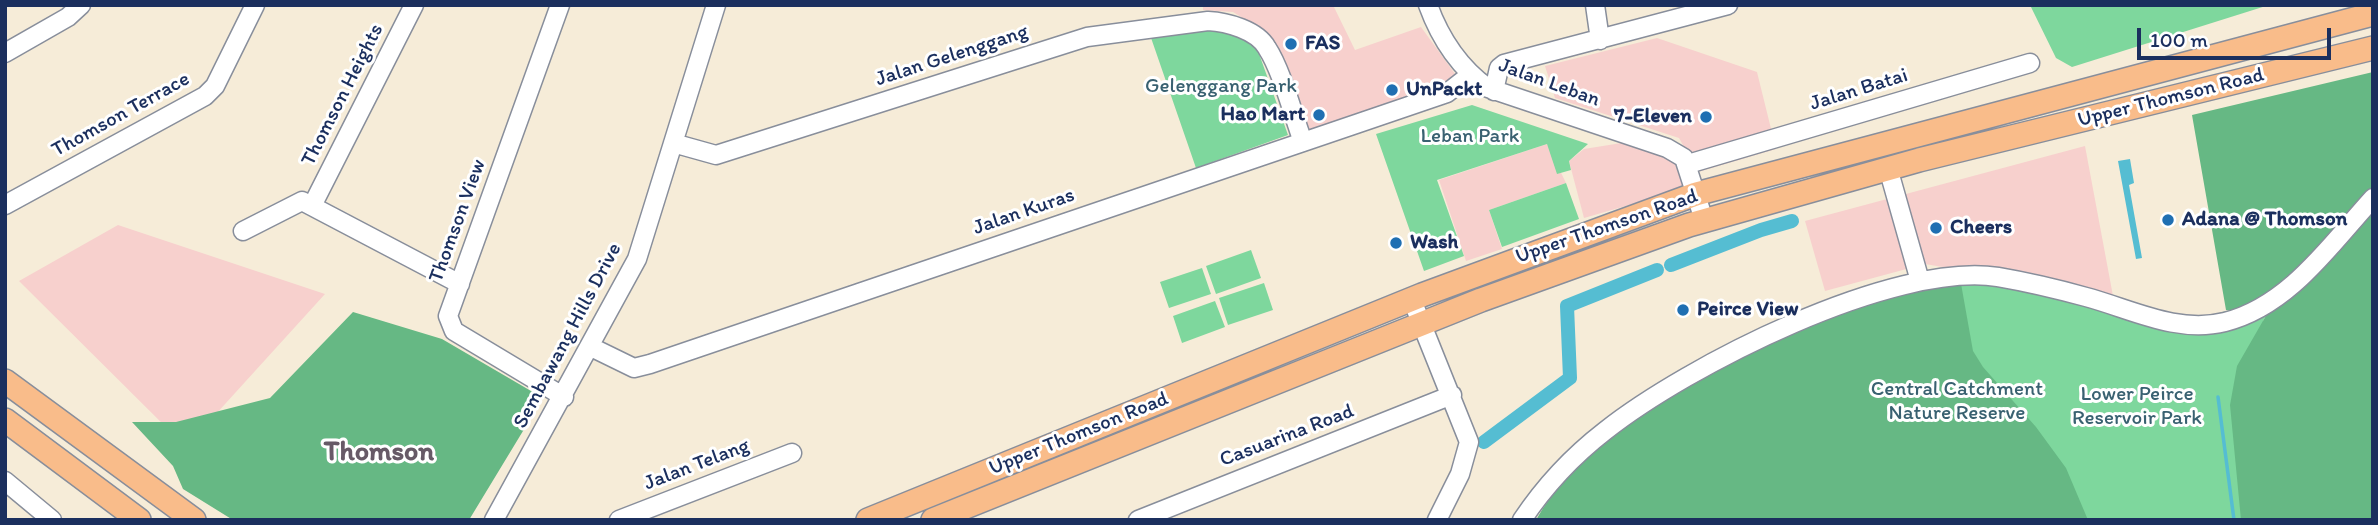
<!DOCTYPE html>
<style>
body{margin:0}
#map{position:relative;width:2378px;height:525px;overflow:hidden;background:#f6ecd8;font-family:Itim,sans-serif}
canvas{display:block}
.frame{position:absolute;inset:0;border:7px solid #1b2f5e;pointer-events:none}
.scale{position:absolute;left:2137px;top:28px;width:194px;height:32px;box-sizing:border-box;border:4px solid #1b2f5e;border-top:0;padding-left:9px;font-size:21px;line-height:24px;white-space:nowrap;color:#1b2f5e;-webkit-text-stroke:5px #fff;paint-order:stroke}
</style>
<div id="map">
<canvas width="2378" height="525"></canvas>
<div class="frame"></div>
<div class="scale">100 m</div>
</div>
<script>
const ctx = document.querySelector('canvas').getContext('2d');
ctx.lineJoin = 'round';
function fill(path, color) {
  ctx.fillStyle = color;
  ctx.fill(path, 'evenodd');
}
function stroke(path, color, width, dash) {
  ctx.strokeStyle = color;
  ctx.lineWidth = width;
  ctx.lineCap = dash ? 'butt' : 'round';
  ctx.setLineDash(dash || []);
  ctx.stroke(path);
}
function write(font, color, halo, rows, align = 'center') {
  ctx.font = font + ' Itim,sans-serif';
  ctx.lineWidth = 6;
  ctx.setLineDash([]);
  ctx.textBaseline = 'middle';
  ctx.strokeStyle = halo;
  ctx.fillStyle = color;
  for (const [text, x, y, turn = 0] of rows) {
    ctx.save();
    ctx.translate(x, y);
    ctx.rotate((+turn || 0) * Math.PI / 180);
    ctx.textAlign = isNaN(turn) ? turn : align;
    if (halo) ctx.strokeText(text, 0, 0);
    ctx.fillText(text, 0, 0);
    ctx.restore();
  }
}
const built = new Path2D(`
 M 1203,5 L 1333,5 L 1355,50 L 1421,27 L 1458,78 L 1307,131 L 1269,34 L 1233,12 L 1203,10 Z
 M 1657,38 L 1757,72 L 1776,149 L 1698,172 L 1679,138 L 1555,98 L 1545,66 Z
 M 1634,141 L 1674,158 L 1688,188 L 1584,218 L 1569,161 L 1584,149 Z
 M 1547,144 L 1566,183 L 1489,210 L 1502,249 L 1466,261 L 1439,180 Z
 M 2085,146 L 2113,296 L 1925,264 L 1825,291 L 1805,221 Z
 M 118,225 L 325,294 L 186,447 L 19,281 Z`);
const green = new Path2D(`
 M 2030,5 L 2269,5 L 2072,67 L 2056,58 Z
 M 1211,29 L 1231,32 L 1257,48 L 1288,135 L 1196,168 L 1149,32 Z
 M 1472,105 L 1588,144 L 1569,161 L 1571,170 L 1557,174 L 1547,144 L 1437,180 L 1464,256 L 1424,271 L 1376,134 Z
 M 1566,183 L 1579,219 L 1502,247 L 1489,210 Z
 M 1251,250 L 1261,278 L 1216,294 L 1206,266 Z
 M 1202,268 L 1211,294 L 1169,308 L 1160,282 Z
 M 1960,278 L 2173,319 L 2205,317 L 2226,311 L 2247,314 L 2276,298 L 2263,321 L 2373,520 L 1538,520 L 1601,449 L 1802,328 L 1895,295 Z
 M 1264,283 L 1273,310 L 1228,325 L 1219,298 Z
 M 1215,301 L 1225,327 L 1182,343 L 1173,316 Z`);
const forest = new Path2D(`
 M 2373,72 L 2373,520 L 2241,520 L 2230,405 L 2237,366 L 2275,300 L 2247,315 L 2226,310 L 2192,115 Z
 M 1960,278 L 1973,351 L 1983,367 L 2036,427 L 2066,468 L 2088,520 L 1536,520 C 1607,395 1826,311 1960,278 Z
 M 353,312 L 442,339 L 543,398 L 469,520 L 233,520 L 183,489 L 173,466 L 132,422 L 176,422 L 270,398 Z`);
const water = new Path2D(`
 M 2130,159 L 2134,183 L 2129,185 L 2142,258 L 2136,259 L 2118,161 Z`);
const stream = new Path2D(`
 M 2218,397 L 2234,520`);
const canal = new Path2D(`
 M 1671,265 L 1761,230 L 1792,221
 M 1484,442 L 1570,378 L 1567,306 L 1657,270`);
const minor = new Path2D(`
 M 560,5 L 448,316 L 454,331 L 564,397
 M 1428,5 C 1440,38 1460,68 1488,88 L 1667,148 L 1684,158 L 1704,220
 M 1595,5 L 1600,40
 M 5,53 L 68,17 L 81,5
 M 1494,91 L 1499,68 L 1504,64 L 1728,5
 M 673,143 L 716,155 L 1087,37 L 1208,21 C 1227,22 1257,30 1267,48 C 1282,71 1293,115 1303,142
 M 1688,164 L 2030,63
 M 1888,168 L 1920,281
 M 5,205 L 205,96 L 215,86 L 255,5
 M 312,206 L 414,5
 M 243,231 L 302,201 L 460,284
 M 1412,300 L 1469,442 L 1460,474 L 1437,520
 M 591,347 L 634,368 L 650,364 L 1359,123 L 1447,93 L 1470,75
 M 5,481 L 52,520
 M 494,520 L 637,259 L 716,5
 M 619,520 L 792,453
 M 1138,520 L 1452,395
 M 1522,520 C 1544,487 1574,455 1605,431 C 1687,366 1893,261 1998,277 C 2027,282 2057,289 2086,297 C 2131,309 2177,334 2225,322 C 2289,306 2331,244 2373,198`);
const major = new Path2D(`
 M 5,381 L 194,520
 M 5,420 L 139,520
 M 868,520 L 1422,295 L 1696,194 L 2373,14
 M 933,520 L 1481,300 L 1689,225 L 1919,160 L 2373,48`);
const markers = [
 [1291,44,7,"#1f6fb2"],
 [1392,90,7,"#1f6fb2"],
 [1319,115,7,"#1f6fb2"],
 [1706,117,7,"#1f6fb2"],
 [2168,220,7,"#1f6fb2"],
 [1936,228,7,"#1f6fb2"],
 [1396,243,7,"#1f6fb2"],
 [1683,310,7,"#1f6fb2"]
];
const poiNames = [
 ["FAS",1305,44],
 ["UnPackt",1406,90],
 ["Hao Mart",1305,115,"right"],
 ["7-Eleven",1692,117,"right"],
 ["Adana @ Thomson",2182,220],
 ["Cheers",1950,228],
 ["Wash",1410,243],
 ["Peirce View",1697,310]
];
const streetNames = [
 ["Jalan Gelenggang",952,56,-18],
 ["Jalan Leban",1549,83,20],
 ["Jalan Batai",1859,90,-17],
 ["Thomson Heights",343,95,-63],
 ["Upper Thomson Road",2171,98,-14],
 ["Thomson Terrace",121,115,-29],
 ["Jalan Kuras",1024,212,-19],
 ["Thomson View",458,221,-70],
 ["Upper Thomson Road",1607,227,-19],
 ["Sembawang Hills Drive",568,336,-62],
 ["Upper Thomson Road",1079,434,-22],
 ["Casuarina Road",1287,436,-21],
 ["Jalan Telang",697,465,-21]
];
const parkNames = [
 ["Gelenggang Park",1221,87],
 ["Leban Park",1470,137],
 ["Central Catchment",1957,390],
 ["Nature Reserve",1957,414],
 ["Lower Peirce",2137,395],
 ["Reservoir Park",2137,419]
];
const districtNames = [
 ["Thomson",379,453]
];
fill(built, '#f7d0cd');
fill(green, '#7ed79d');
fill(forest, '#66b884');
fill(water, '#55bdd2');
stroke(stream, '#55bdd2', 3.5);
stroke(canal, '#55bdd2', 14);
stroke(minor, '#888e9b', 21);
stroke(major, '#888e9b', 26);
stroke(minor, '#fff', 18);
stroke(major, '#f9bc8a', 23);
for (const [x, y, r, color] of markers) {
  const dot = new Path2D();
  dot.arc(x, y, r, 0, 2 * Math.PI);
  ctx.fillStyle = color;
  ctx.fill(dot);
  stroke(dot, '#fff', 2.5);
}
write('bold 21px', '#1b2f5e', '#fff', poiNames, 'left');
write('21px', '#1b2f5e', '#fff', streetNames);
write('21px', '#396171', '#fff', parkNames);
write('bold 28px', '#675a67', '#fff', districtNames);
</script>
